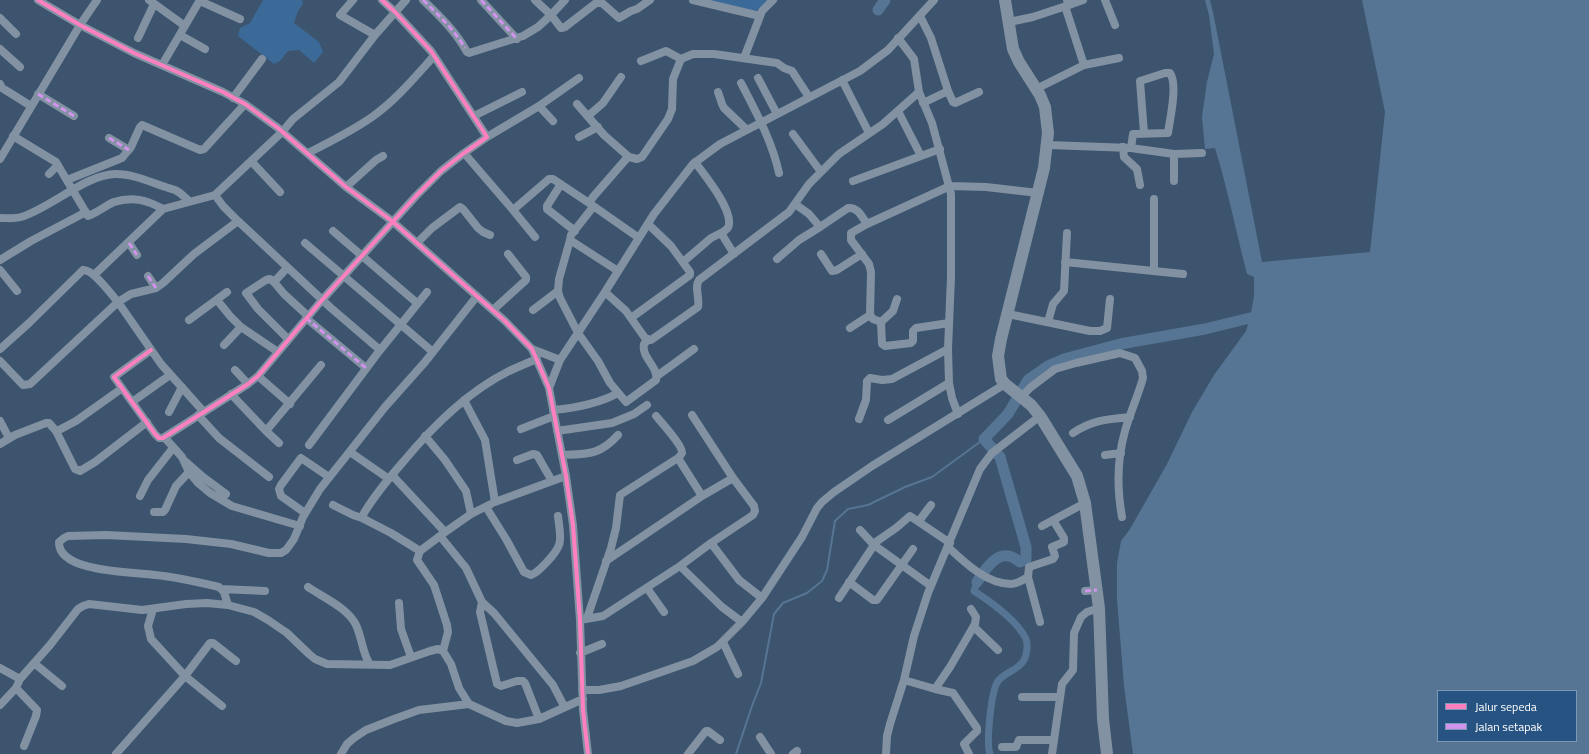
<!DOCTYPE html>
<style>
body{margin:0}
#map{position:relative;width:1589px;height:754px;overflow:hidden;background:#3c546d;font-family:"Titillium Web",sans-serif}
canvas{display:block}
.legend{position:absolute;left:1437px;top:690px;width:140px;height:52px;box-sizing:border-box;background:#275382;border:1px solid #7d98b4;margin:0;padding:5px 7px;list-style:none;font-size:12px;color:#fff}
.legend li{display:flex;align-items:center;gap:8px;height:20px}
.legend b{width:20px;border:1px solid #7d98b4}
</style>
<div id="map">
<canvas width="1589" height="754"></canvas>
<ul class="legend">
<li><b style="height:5px;background:#ff80c0"></b>Jalur sepeda</li>
<li><b style="height:5px;background:#d193ec"></b>Jalan setapak</li>
</ul>
</div>
<script>
const ctx = document.querySelector('canvas').getContext('2d');
ctx.lineJoin = 'round';
function fill(path, color) {
  ctx.fillStyle = color;
  ctx.fill(path, 'evenodd');
}
function stroke(path, color, width, dash) {
  ctx.strokeStyle = color;
  ctx.lineWidth = width;
  ctx.lineCap = dash ? 'butt' : 'round';
  ctx.setLineDash(dash || []);
  ctx.stroke(path);
}
const green = new Path2D(`
 M 263,0 L 302,0 L 303,4 L 298,11 L 294,23 L 319,42 L 323,52 L 314,63 L 299,50 L 288,51 L 280,61 L 274,64 L 238,36 L 240,28 L 250,23 Z
 M 708,0 L 769,0 L 755,12 Z`);
const water = new Path2D(`
 M 1205,0 L 1210,0 L 1214,17 L 1262,262 L 1370,252 L 1385,112 L 1362,0 L 1589,0 L 1589,754 L 1133,754 L 1124,686 L 1117,599 L 1117,563 L 1121,541 L 1130,529 L 1167,464 L 1192,412 L 1214,375 L 1246,331 L 1250,318 L 1254,296 L 1254,277 L 1247,274 C 1236,232 1228,190 1215,148 L 1205,149 L 1202,117 L 1207,82 L 1214,54 L 1209,15 ZM 1438,691 L 1576,691 L 1576,741 L 1438,741 Z`);
const stream = new Path2D(`
 M 736,754 L 752,706 L 761,683 L 774,614 L 783,603 L 807,593 L 822,581 L 827,570 L 835,521 L 848,509 L 868,505 L 905,487 L 932,477 L 984,439`);
const canal = new Path2D(`
 M 977,582 L 974,591 C 991,602 1017,620 1026,639 C 1028,644 1027,655 1024,660 C 1019,670 1005,672 998,681 C 991,691 986,743 990,754`);
const river = new Path2D(`
 M 878,10 L 885,0
 M 977,582 C 984,572 994,554 1008,556 C 1012,556 1017,560 1020,562 L 1026,559 L 1026,547 L 1000,457 L 984,439 L 1008,414 L 1028,380 L 1048,366 L 1064,359 L 1120,344 L 1205,329 L 1250,318`);
const minor = new Path2D(`
 M 38,0 L 80,25 L 134,53 L 223,92 L 245,104 L 278,128 L 346,187 L 392,221 L 505,321 L 532,349 L 549,388 L 566,476 L 573,525 L 580,620 L 583,710 L 588,754
 M 149,0 L 185,26
 M 353,0 L 340,15 L 375,35
 M 423,0 C 440,16 456,32 467,52 L 469,53 L 523,36 L 538,27 L 551,15 L 535,0
 M 481,0 L 517,39
 M 565,0 L 551,15 L 561,28 L 565,27 L 596,3 L 602,3 L 619,18 L 631,11 L 637,9 L 650,0
 M 693,0 L 760,16
 M 1105,0 L 1115,25
 M 200,1 L 240,19
 M 1069,5 L 1083,0
 M 920,16 L 931,38 L 948,91 L 953,102 L 955,103 L 979,92
 M 0,18 L 16,34
 M 1009,22 L 1033,17 L 1069,5 L 1067,0
 M 180,35 L 205,49
 M 138,38 L 154,4
 M 898,38 L 914,59 L 919,92 L 932,123 L 951,194 L 951,277 L 948,349 L 949,383 L 952,398 L 958,414
 M 0,49 L 20,67
 M 744,58 L 762,11 L 773,0
 M 641,61 L 666,51 L 681,59
 M 162,65 L 200,0
 M 1084,65 L 1119,58
 M 758,78 L 777,114
 M 842,80 L 869,133
 M 741,83 C 756,112 772,141 779,173
 M 0,84 L 2,88 L 31,106
 M 1036,89 L 1084,65 L 1065,6
 M 718,92 L 722,104 L 724,108 L 747,130
 M 38,94 L 74,116
 M 233,98 L 262,59
 M 923,103 L 948,91
 M 577,104 L 604,135 L 629,157
 M 539,106 L 579,78
 M 898,111 L 921,156
 M 474,116 L 522,92
 M 588,116 L 603,103 L 621,77
 M 793,134 L 821,172
 M 13,136 L 56,162 L 88,216 C 97,213 105,206 114,202 C 132,196 147,200 163,209
 M 487,137 L 539,106 L 553,121
 M 579,137 L 598,127
 M 109,138 L 129,150
 M 1048,145 L 1131,148 L 1174,154 L 1202,153
 M 1123,147 L 1124,157 L 1137,169 L 1140,185
 M 1131,148 L 1133,134 L 1168,133 C 1170,118 1178,85 1170,73 L 1165,73 L 1140,81 L 1144,133
 M 308,153 C 330,142 352,131 372,117 C 396,100 415,77 434,56
 M 464,153 L 513,210 L 549,179 L 553,179 L 589,203
 M 0,159 L 80,25 L 97,0
 M 251,161 L 280,192
 M 695,162 C 705,176 731,207 729,224 C 729,228 725,231 721,233 L 734,254
 M 49,174 L 58,165
 M 67,180 L 122,158 L 131,147 L 140,127 L 142,125 L 200,150 L 204,149 L 245,104
 M 853,181 L 940,149
 M 1174,181 L 1174,154
 M 561,184 L 547,206 L 547,209 L 575,231
 M 346,187 L 376,160 L 383,156
 M 795,204 L 809,214 L 820,227 L 848,208 C 858,207 862,217 867,224
 M 593,207 L 571,235 L 570,240 L 618,271
 M 513,210 L 535,237
 M 0,218 C 7,218 14,219 21,217 C 51,208 86,174 116,174 C 136,174 156,185 175,190 L 180,193 L 189,201
 M 238,221 L 331,308 L 380,350
 M 333,231 L 417,303
 M 639,238 L 589,203 L 593,197 L 627,158 L 629,157 L 637,159 L 642,157 L 668,119 L 672,109 L 673,79 L 681,59 L 693,54 L 714,54 L 777,63 L 784,68 L 792,71 L 809,97
 M 570,240 L 559,279 L 558,291 L 560,298 L 578,333 L 598,361 L 610,383 L 626,402 L 656,380 C 659,367 641,358 644,344 L 648,340
 M 129,243 L 137,255
 M 305,243 L 433,352
 M 417,243 L 432,228 L 460,207 L 463,209 L 478,228 L 483,232 L 490,235
 M 821,254 L 832,271 L 837,270 L 862,254
 M 777,259 L 799,240 L 820,227
 M 0,260 L 31,241 L 86,212
 M 683,262 L 711,238 L 721,233
 M 1065,262 L 1183,274
 M 287,268 L 274,282 L 284,294 L 308,316
 M 0,270 L 17,291
 M 1154,270 L 1154,199
 M 94,275 L 163,209 L 215,195 L 282,132 L 293,119 L 339,82 L 375,35 L 406,0
 M 148,276 L 156,288
 M 274,282 L 270,279 L 266,280 L 246,293 L 258,309 L 288,339
 M 605,292 L 626,311 L 645,338 L 651,340 L 698,307 C 700,298 694,287 699,280 L 789,212 L 809,184 L 839,154 L 883,124 L 919,92
 M 217,300 L 230,316 L 241,327 L 278,352
 M 493,310 L 526,280 L 526,277 L 508,254
 M 533,310 L 558,291
 M 1008,314 L 1090,331 L 1100,331 L 1107,328 L 1110,299
 M 870,315 L 873,319 L 881,322 L 882,344 L 885,346 L 911,343 L 913,341 L 913,331 L 916,328 L 949,323
 M 306,318 L 366,368
 M 631,318 L 690,275 L 690,272 L 671,246 L 648,224
 M 189,320 L 227,292
 M 881,322 L 893,311 L 897,299
 M 1048,322 L 1053,304 L 1064,291 L 1067,233
 M 850,328 L 870,315 L 871,272 L 869,264 L 851,240 L 851,233 L 867,224 L 950,186 L 986,187 L 1038,193
 M 224,345 L 241,327
 M 0,349 L 29,323 L 83,270 C 93,269 111,294 118,302 L 131,294 L 156,288 L 163,283 L 194,254 L 238,221 L 223,206 L 215,195
 M 532,349 L 560,360
 M 151,350 L 114,377 L 155,434 L 159,438 L 163,438 L 248,384 L 258,376 L 322,300 L 416,196 L 441,171 L 464,153 L 487,137 L 431,51 L 395,12 L 382,0
 M 0,361 L 23,385 L 30,384 L 118,302 L 161,364 L 203,411
 M 235,370 L 248,384
 M 258,376 L 290,404
 M 657,376 L 694,349
 M 549,388 L 560,360 L 605,292 L 654,214 L 693,164 L 720,144 L 860,71 L 888,50 L 934,0
 M 231,394 L 266,431 L 321,365
 M 1022,396 L 1031,387 L 1055,369 L 1076,363 L 1120,353 L 1135,358 L 1142,371 L 1143,378 C 1138,396 1130,413 1125,431 C 1117,459 1117,489 1122,517
 M 464,400 L 485,440 L 495,502 L 566,476
 M 132,402 L 170,375
 M 553,410 C 576,408 598,404 618,393
 M 169,412 L 182,387
 M 198,415 L 219,438 L 269,477
 M 859,419 L 866,400 L 867,381 L 870,378 L 882,380 L 892,379 L 948,349
 M 888,420 L 949,383
 M 0,421 L 9,438
 M 521,429 L 554,416
 M 56,431 L 75,469 L 80,471 L 95,462 L 147,422
 M 266,431 L 279,443
 M 557,431 L 612,423 L 634,414 L 647,405
 M 1073,433 C 1092,420 1108,419 1130,417
 M 425,436 L 445,460 L 466,491 L 471,514
 M 165,438 L 182,457 L 189,472 L 198,483 L 210,493 L 232,506 L 300,526
 M 0,444 L 15,435 L 46,423 L 49,423 L 56,431 L 59,430 L 76,421 L 121,389
 M 309,445 L 377,354 L 427,292
 M 350,452 L 389,479
 M 562,455 C 588,454 600,455 618,435
 M 1105,455 L 1121,453
 M 517,460 L 533,454 L 537,455 L 552,481
 M 186,462 L 203,477 L 226,494
 M 392,475 L 445,532
 M 140,496 L 148,480 L 173,448
 M 702,496 L 733,478
 M 333,505 L 353,515 L 362,518
 M 486,507 L 506,539 L 524,572 L 531,575 C 537,573 541,568 546,563 C 564,544 561,541 558,516
 M 154,512 L 163,512 L 165,510 L 176,486 L 189,472
 M 305,513 L 281,496 L 279,489 L 281,485 L 301,458 L 329,477
 M 919,521 L 931,505
 M 1042,526 L 1085,503
 M 860,530 L 874,545 L 931,586
 M 441,535 L 471,514 L 491,504
 M 711,543 L 739,580 L 762,598
 M 873,544 L 896,528 L 910,516 L 950,543
 M 948,547 C 965,563 987,584 1011,584 C 1018,584 1023,580 1028,577 L 1029,567 L 1053,559 L 1055,556 L 1052,547 L 1064,542 L 1064,538 L 1053,520
 M 420,551 L 391,533 L 362,518 L 364,513 C 375,495 389,478 403,462 C 433,426 467,392 509,371 C 518,367 527,363 537,359
 M 606,561 L 702,496 L 678,458
 M 680,566 L 722,607 L 742,622
 M 1028,577 L 1040,622
 M 849,582 L 873,600 L 877,600 L 913,549
 M 308,587 C 324,598 348,608 356,625 C 362,638 362,651 369,663
 M 647,588 L 664,612
 M 222,589 L 265,591
 M 1085,591 L 1097,590
 M 839,598 L 874,545
 M 399,603 L 401,629 L 411,657
 M 228,605 L 224,592 L 219,587 C 198,582 177,577 155,575 C 135,572 58,573 59,542 L 64,538 L 68,536 L 106,535 L 186,539 L 231,544 L 269,553 L 281,553 L 286,550 L 294,539 L 303,517 L 320,489 L 385,407 L 425,362 L 477,296
 M 153,609 L 148,626 L 151,639 L 185,676 L 222,706
 M 587,618 L 611,548 L 616,528 L 620,495 L 678,458 C 679,457 681,455 682,453 C 683,446 661,422 656,416
 M 580,620 L 603,616 L 680,566 L 711,543 L 753,515 L 755,511 L 754,506 L 733,478 L 692,415
 M 974,627 L 998,650
 M 723,642 L 738,674
 M 443,651 L 448,632 L 447,625 L 434,585 L 417,560 L 420,551 L 440,536 L 466,568 L 482,602
 M 580,653 L 602,644
 M 34,663 L 62,686
 M 0,668 L 20,679
 M 904,680 L 935,689 L 953,693 L 977,728 L 977,731 L 964,744 L 969,754
 M 16,688 L 37,710 L 36,716 L 24,746
 M 935,689 L 950,667 L 975,624 L 976,617 L 971,609
 M 582,690 L 599,690 L 621,686 L 693,661 L 717,647 L 742,622 L 762,598 L 802,537 L 817,508 L 822,502 L 834,492 L 872,466 L 1005,384
 M 1022,697 L 1059,697
 M 0,705 L 16,688 L 20,679 L 50,645 L 78,609 L 83,606 L 89,604 L 142,610 L 186,604 L 207,603 L 228,605 L 254,612 L 268,620 L 287,633 L 309,654 L 315,659 L 327,664 L 390,665 L 430,651 L 438,649 L 443,651 L 451,664 L 459,688 L 469,704 L 506,721 L 517,723 L 539,719 L 583,699
 M 539,719 L 525,683 L 523,681 L 517,681 L 501,686 L 497,684 L 480,612 L 482,602 L 494,613 L 553,685 L 564,706
 M 760,737 L 771,754
 M 1002,747 L 1016,747 L 1019,740 L 1054,740
 M 116,754 L 185,676 L 210,643 L 213,643 L 236,661
 M 341,754 L 347,744 L 354,738 L 366,730 L 394,719 L 419,710 L 469,704
 M 688,754 L 706,731 L 708,731 L 720,740
 M 793,754 L 797,751
 M 886,754 L 887,736 L 890,724 L 904,680 L 914,636 L 928,593 L 980,469 L 992,453 L 1040,416
 M 1052,754 L 1062,684 L 1073,670 L 1074,633 L 1081,617 L 1087,612 L 1099,608`);
const highway = new Path2D(`
 M 1005,0 L 1013,49 L 1019,62 L 1040,95 L 1045,107 L 1048,133 L 1044,168 L 1001,339 L 998,356 L 1001,379 L 1005,384 L 1031,405 L 1040,416 L 1077,476 L 1085,503 L 1099,608 L 1103,719 L 1107,754`);
const quiet = new Path2D(`
 M 423,0 C 439,15 454,30 465,48
 M 481,0 L 517,39
 M 38,94 L 74,116
 M 109,138 L 129,150
 M 129,243 L 137,255
 M 148,276 L 156,288
 M 306,318 L 366,368
 M 1085,591 L 1097,590`);
const cycleway = new Path2D(`
 M 38,0 L 80,25 L 134,53 L 223,92 L 245,104 L 278,128 L 346,187 L 392,221 L 505,321 L 532,349 L 549,388 L 566,476 L 573,525 L 580,620 L 583,710 L 588,754
 M 151,350 L 114,377 L 155,434 L 159,438 L 163,438 L 248,384 L 258,376 L 322,300 L 416,196 L 441,171 L 464,153 L 487,137 L 431,51 L 395,12 L 382,0`);
fill(green, '#3c6a98');
fill(water, '#567594');
stroke(stream, '#567594', 2);
stroke(canal, '#567594', 7);
stroke(river, '#567594', 11);
stroke(minor, '#8292a3', 8);
stroke(highway, '#8292a3', 12);
stroke(quiet, '#d193ec', 3, [6, 3]);
stroke(cycleway, '#ff80c0', 4);
</script>
